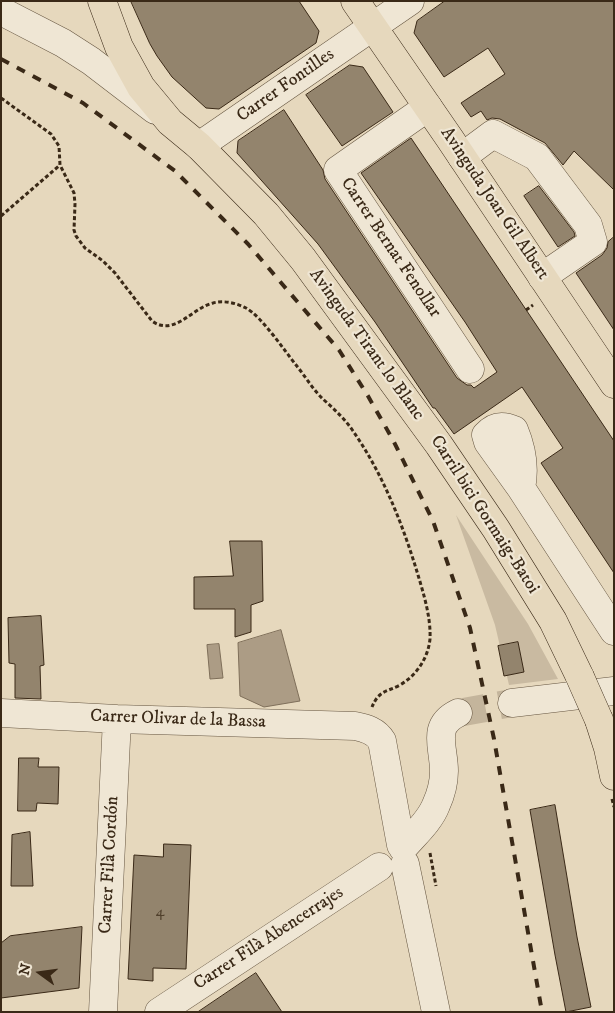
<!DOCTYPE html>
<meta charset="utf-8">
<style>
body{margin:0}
#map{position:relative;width:615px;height:1013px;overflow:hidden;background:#e6d8bd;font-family:"IM FELL DW Pica",serif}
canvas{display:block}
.frame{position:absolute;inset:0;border:2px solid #3a2917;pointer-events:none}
.north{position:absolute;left:15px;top:948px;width:50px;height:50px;-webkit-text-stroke:4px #efe6d4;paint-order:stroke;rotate:284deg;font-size:14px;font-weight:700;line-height:20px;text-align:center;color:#3a2917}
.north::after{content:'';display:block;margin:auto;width:18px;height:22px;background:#3a2917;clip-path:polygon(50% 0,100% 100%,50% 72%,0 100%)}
</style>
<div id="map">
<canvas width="615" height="1013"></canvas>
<div class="frame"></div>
<div class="north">N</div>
</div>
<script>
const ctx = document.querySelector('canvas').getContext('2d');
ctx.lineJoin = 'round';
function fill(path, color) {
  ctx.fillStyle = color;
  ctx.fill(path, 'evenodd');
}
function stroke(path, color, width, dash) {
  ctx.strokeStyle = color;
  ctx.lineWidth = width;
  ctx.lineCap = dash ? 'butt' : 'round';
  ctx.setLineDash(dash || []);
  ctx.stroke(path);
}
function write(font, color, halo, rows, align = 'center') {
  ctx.font = font + ' "IM FELL DW Pica",serif';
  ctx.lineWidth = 4.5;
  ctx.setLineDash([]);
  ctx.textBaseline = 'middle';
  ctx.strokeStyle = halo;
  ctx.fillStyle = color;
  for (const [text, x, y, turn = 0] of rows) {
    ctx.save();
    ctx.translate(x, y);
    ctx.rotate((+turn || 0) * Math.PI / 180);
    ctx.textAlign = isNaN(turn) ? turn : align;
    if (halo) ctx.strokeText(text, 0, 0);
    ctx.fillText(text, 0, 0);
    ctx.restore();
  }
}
const green = new Path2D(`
 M 456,515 L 528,624 L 558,679 L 509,685 L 495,625 Z`);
const water = new Path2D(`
 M 281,630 L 300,701 L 264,707 L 240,696 L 238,643 Z
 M 219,644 L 223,678 L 210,679 L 207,645 Z`);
const building = new Path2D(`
 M 131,1 L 299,1 L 319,31 L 316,43 L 219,109 L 206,108 L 172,77 L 157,56 L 150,44 Z
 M 445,1 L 614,1 L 614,190 L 574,151 L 563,165 L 545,143 L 500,119 L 492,118 L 487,120 L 481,111 L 471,117 L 461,103 L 505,74 L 488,48 L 444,77 L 414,33 L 417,21 Z
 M 350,65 L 363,67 L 393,112 L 342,146 L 306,95 Z
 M 284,110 L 323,170 L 325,179 L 457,378 L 467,385 L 471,385 L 474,388 L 497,372 L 465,322 L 361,173 L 411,138 L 614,441 L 614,573 L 541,463 L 563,448 L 522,387 L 454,434 L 435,408 L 433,408 L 375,322 L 318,244 L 237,153 L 238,141 Z
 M 539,186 L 574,232 L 575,236 L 558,247 L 524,196 Z
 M 614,237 L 614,330 L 576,273 L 602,255 L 607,248 L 608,242 Z
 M 230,541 L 262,541 L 263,601 L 251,605 L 251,632 L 235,637 L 235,609 L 194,609 L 194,577 L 233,576 Z
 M 41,616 L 44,665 L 40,666 L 41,699 L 15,698 L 15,664 L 9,663 L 8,618 Z
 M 518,642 L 524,672 L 504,676 L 498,646 Z
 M 19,758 L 39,758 L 38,767 L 59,767 L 58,804 L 37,803 L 36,811 L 18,811 Z
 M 555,805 L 577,937 L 591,1007 L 566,1012 L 555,955 L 530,810 Z
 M 30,832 L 33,886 L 11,886 L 12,835 Z
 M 164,844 L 191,845 L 186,969 L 153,968 L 153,981 L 128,979 L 134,855 L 163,857 Z
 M 82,927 L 79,988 L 1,998 L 1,943 L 10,936 Z
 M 256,973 L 282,1012 L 198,1012 Z`);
const minorTunnel = new Path2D(`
 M 458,713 L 512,703`);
const path = new Path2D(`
 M 1,98 L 51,134 L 59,146 L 60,165 L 74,193 L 75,204 L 74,230 L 76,236 L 85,248 L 103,261 L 115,273 L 152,321 C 174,337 192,308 213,303 C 224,300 236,303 246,308 C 262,317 284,350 296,365 C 305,376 314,391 324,400 C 335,410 345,419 353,431 C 383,474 403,525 418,575 C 424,595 431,618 430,639 C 428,658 417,675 400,685 C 387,692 379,690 372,707
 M 1,216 L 60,165
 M 526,310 L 533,305
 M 612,799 L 614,807
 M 430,853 L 436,886`);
const minor = new Path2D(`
 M 1,11 L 63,43 L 91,61 L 155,110
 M 428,107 L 338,170 L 470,369
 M 199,146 L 410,1
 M 462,157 L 493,134 L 537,157 L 588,225 L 593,242 L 542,277
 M 521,488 C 525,469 522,449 514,430 C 503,425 495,425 486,435 L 488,442 L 521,488 L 614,631
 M 512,703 L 614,691
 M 1,713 L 117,719 L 355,726 C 366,728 376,731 382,741 L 401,845
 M 403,848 C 414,835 430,821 436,805 C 441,794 444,783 444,771 C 444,747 431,726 458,713
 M 405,864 L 436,1012
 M 103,1012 L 117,719
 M 159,1012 L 379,867`);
const major = new Path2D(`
 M 102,1 L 119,47 L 141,87 L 170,122 L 199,146 L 266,214 L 303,259 L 439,445 L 496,529 L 553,621 L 580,677
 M 355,1 L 450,139 L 614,384
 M 599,720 L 608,748 L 614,776`);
const rail = new Path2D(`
 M 1,59 L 83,103 L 175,171 L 248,244 L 283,285 L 339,350 L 368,396 L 393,440 L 433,521 L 470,628 L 494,739 L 542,1012`);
const majorBridge = new Path2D(`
 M 580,677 L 599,720`);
const numberNames = [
 ["4",160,913]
];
const streetNames = [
 ["Carrer Fontilles",286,86,-35],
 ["Avinguda Joan Gil Albert",494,204,56],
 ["Carrer Bernat Fenollar",390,248,56],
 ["Avinguda Tirant lo Blanc",366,345,54],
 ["Carril bici Gormaig-Batoi",484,515,57],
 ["Carrer Olivar de la Bassa",178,720,2],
 ["Carrer Filà Cordón",110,865,-87],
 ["Carrer Filà Abencerrajes",269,939,-33]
];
fill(green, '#c9baa1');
fill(water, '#ac9c85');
stroke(water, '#7e6e59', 1);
fill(building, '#93846d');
stroke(building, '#3a2917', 1);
stroke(minorTunnel, '#c4b59c', 28, [28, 14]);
stroke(minor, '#655540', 29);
stroke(major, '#3a2917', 29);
stroke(path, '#3a2917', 3, [4, 2.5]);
stroke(minor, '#efe6d4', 28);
stroke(major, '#e6d8bd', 28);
stroke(rail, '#3a2917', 4, [9, 9]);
stroke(majorBridge, '#3a2917', 29, []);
stroke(majorBridge, '#e6d8bd', 28);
write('15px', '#50402c', null, numberNames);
write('18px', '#3a2917', '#efe6d4', streetNames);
</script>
